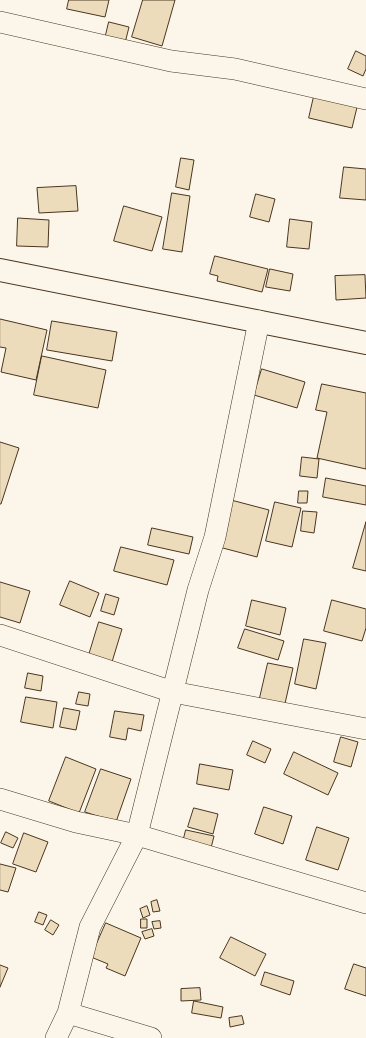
<!DOCTYPE html>
<style>
body{margin:0}
canvas{display:block;background:#fbf6e9}
</style>
<canvas width="366" height="1038"></canvas>
<script>
const ctx = document.querySelector('canvas').getContext('2d');
ctx.lineJoin = 'round';
function fill(path, color) {
  ctx.fillStyle = color;
  ctx.fill(path, 'evenodd');
}
function stroke(path, color, width, dash) {
  ctx.strokeStyle = color;
  ctx.lineWidth = width;
  ctx.lineCap = dash ? 'butt' : 'round';
  ctx.setLineDash(dash || []);
  ctx.stroke(path);
}
const building = new Path2D(`
 M 69,0 L 109,0 L 105,17 L 67,9 Z
 M 143,0 L 175,0 L 162,46 L 132,37 Z
 M 109,22 L 129,27 L 125,43 L 105,39 Z
 M 356,51 L 366,56 L 366,69 L 363,76 L 348,69 Z
 M 315,92 L 358,103 L 352,128 L 309,118 Z
 M 181,158 L 194,160 L 189,190 L 176,187 Z
 M 344,167 L 366,169 L 366,200 L 340,198 Z
 M 76,186 L 78,211 L 39,213 L 37,188 Z
 M 172,193 L 190,196 L 182,252 L 163,249 Z
 M 256,194 L 275,199 L 269,222 L 250,217 Z
 M 124,206 L 162,217 L 152,251 L 114,241 Z
 M 18,218 L 49,220 L 48,247 L 17,246 Z
 M 290,219 L 312,222 L 309,249 L 287,247 Z
 M 215,256 L 268,269 L 262,292 L 217,281 L 218,276 L 210,274 Z
 M 270,269 L 293,274 L 290,291 L 266,287 Z
 M 365,275 L 366,298 L 336,300 L 335,276 Z
 M 0,319 L 47,330 L 36,380 L 1,372 L 6,348 L 0,347 Z
 M 52,321 L 117,332 L 112,361 L 47,350 Z
 M 42,356 L 106,370 L 98,408 L 34,395 Z
 M 262,369 L 305,382 L 297,408 L 254,395 Z
 M 322,384 L 366,393 L 366,469 L 317,458 L 327,412 L 316,410 Z
 M 0,442 L 19,448 L 1,504 L 0,504 Z
 M 302,457 L 319,459 L 317,478 L 300,476 Z
 M 326,478 L 366,486 L 366,505 L 323,497 Z
 M 299,491 L 308,491 L 307,503 L 298,503 Z
 M 231,500 L 269,510 L 257,557 L 219,547 Z
 M 275,502 L 301,508 L 292,547 L 266,541 Z
 M 303,511 L 317,512 L 314,533 L 301,531 Z
 M 366,522 L 366,571 L 353,568 Z
 M 152,528 L 193,537 L 189,554 L 148,545 Z
 M 121,547 L 174,560 L 167,585 L 114,571 Z
 M 70,581 L 99,593 L 90,617 L 60,605 Z
 M 0,582 L 30,591 L 20,623 L 0,617 Z
 M 106,594 L 119,598 L 114,615 L 101,611 Z
 M 252,600 L 286,608 L 280,635 L 246,626 Z
 M 332,600 L 366,609 L 366,628 L 362,641 L 324,631 Z
 M 99,622 L 122,629 L 112,662 L 89,655 Z
 M 245,629 L 284,641 L 278,660 L 238,648 Z
 M 304,639 L 326,643 L 316,689 L 295,684 Z
 M 268,663 L 293,668 L 284,708 L 259,702 Z
 M 28,673 L 43,676 L 41,691 L 25,688 Z
 M 79,692 L 90,694 L 88,706 L 76,704 Z
 M 26,697 L 57,702 L 53,728 L 21,722 Z
 M 64,708 L 80,711 L 76,730 L 60,727 Z
 M 115,711 L 144,715 L 141,731 L 128,728 L 126,740 L 110,737 Z
 M 341,737 L 358,742 L 351,767 L 334,762 Z
 M 253,741 L 271,749 L 265,763 L 247,755 Z
 M 294,752 L 338,773 L 328,795 L 284,774 Z
 M 66,757 L 96,769 L 79,813 L 49,801 Z
 M 200,764 L 233,770 L 229,790 L 197,784 Z
 M 101,769 L 131,779 L 116,822 L 85,812 Z
 M 264,807 L 292,816 L 283,844 L 255,834 Z
 M 194,808 L 218,814 L 213,834 L 188,827 Z
 M 317,827 L 349,838 L 338,870 L 306,860 Z
 M 186,830 L 214,836 L 210,852 L 182,846 Z
 M 6,832 L 18,838 L 13,848 L 1,843 Z
 M 24,833 L 48,842 L 36,872 L 13,864 Z
 M 0,864 L 16,868 L 8,892 L 0,890 Z
 M 157,900 L 160,911 L 153,912 L 151,902 Z
 M 147,906 L 150,915 L 143,918 L 140,909 Z
 M 39,912 L 47,915 L 43,925 L 35,922 Z
 M 141,919 L 147,919 L 147,928 L 141,928 Z
 M 51,920 L 59,925 L 53,935 L 45,930 Z
 M 160,921 L 161,928 L 154,929 L 152,922 Z
 M 106,923 L 141,938 L 125,976 L 106,968 L 108,964 L 91,957 Z
 M 152,929 L 154,936 L 145,939 L 142,932 Z
 M 231,937 L 266,954 L 255,976 L 220,958 Z
 M 354,964 L 366,968 L 366,996 L 345,989 Z
 M 0,965 L 8,968 L 0,987 Z
 M 265,972 L 294,981 L 290,995 L 261,985 Z
 M 200,988 L 201,1000 L 181,1001 L 181,989 Z
 M 194,1001 L 223,1007 L 221,1018 L 192,1013 Z
 M 242,1016 L 244,1024 L 230,1027 L 229,1018 Z`);
const minor = new Path2D(`
 M 0,22 L 171,61 L 235,69 L 366,99
 M 0,635 L 173,692 L 366,729
 M 0,799 L 76,822 L 137,835 L 366,903
 M 68,1013 L 151,1038
 M 56,1038 L 68,1013 L 90,927 L 137,835 L 198,590 L 215,537 L 259,321`);
const trunk = new Path2D(`
 M 0,270 L 366,343`);
fill(building, '#ecdcbc');
stroke(building, '#4a3520', 1);
stroke(minor, '#4a3520', 22);
stroke(trunk, '#4a3520', 24);
stroke(minor, '#fbf6e9', 21);
stroke(trunk, '#fbf6e9', 22);
</script>
